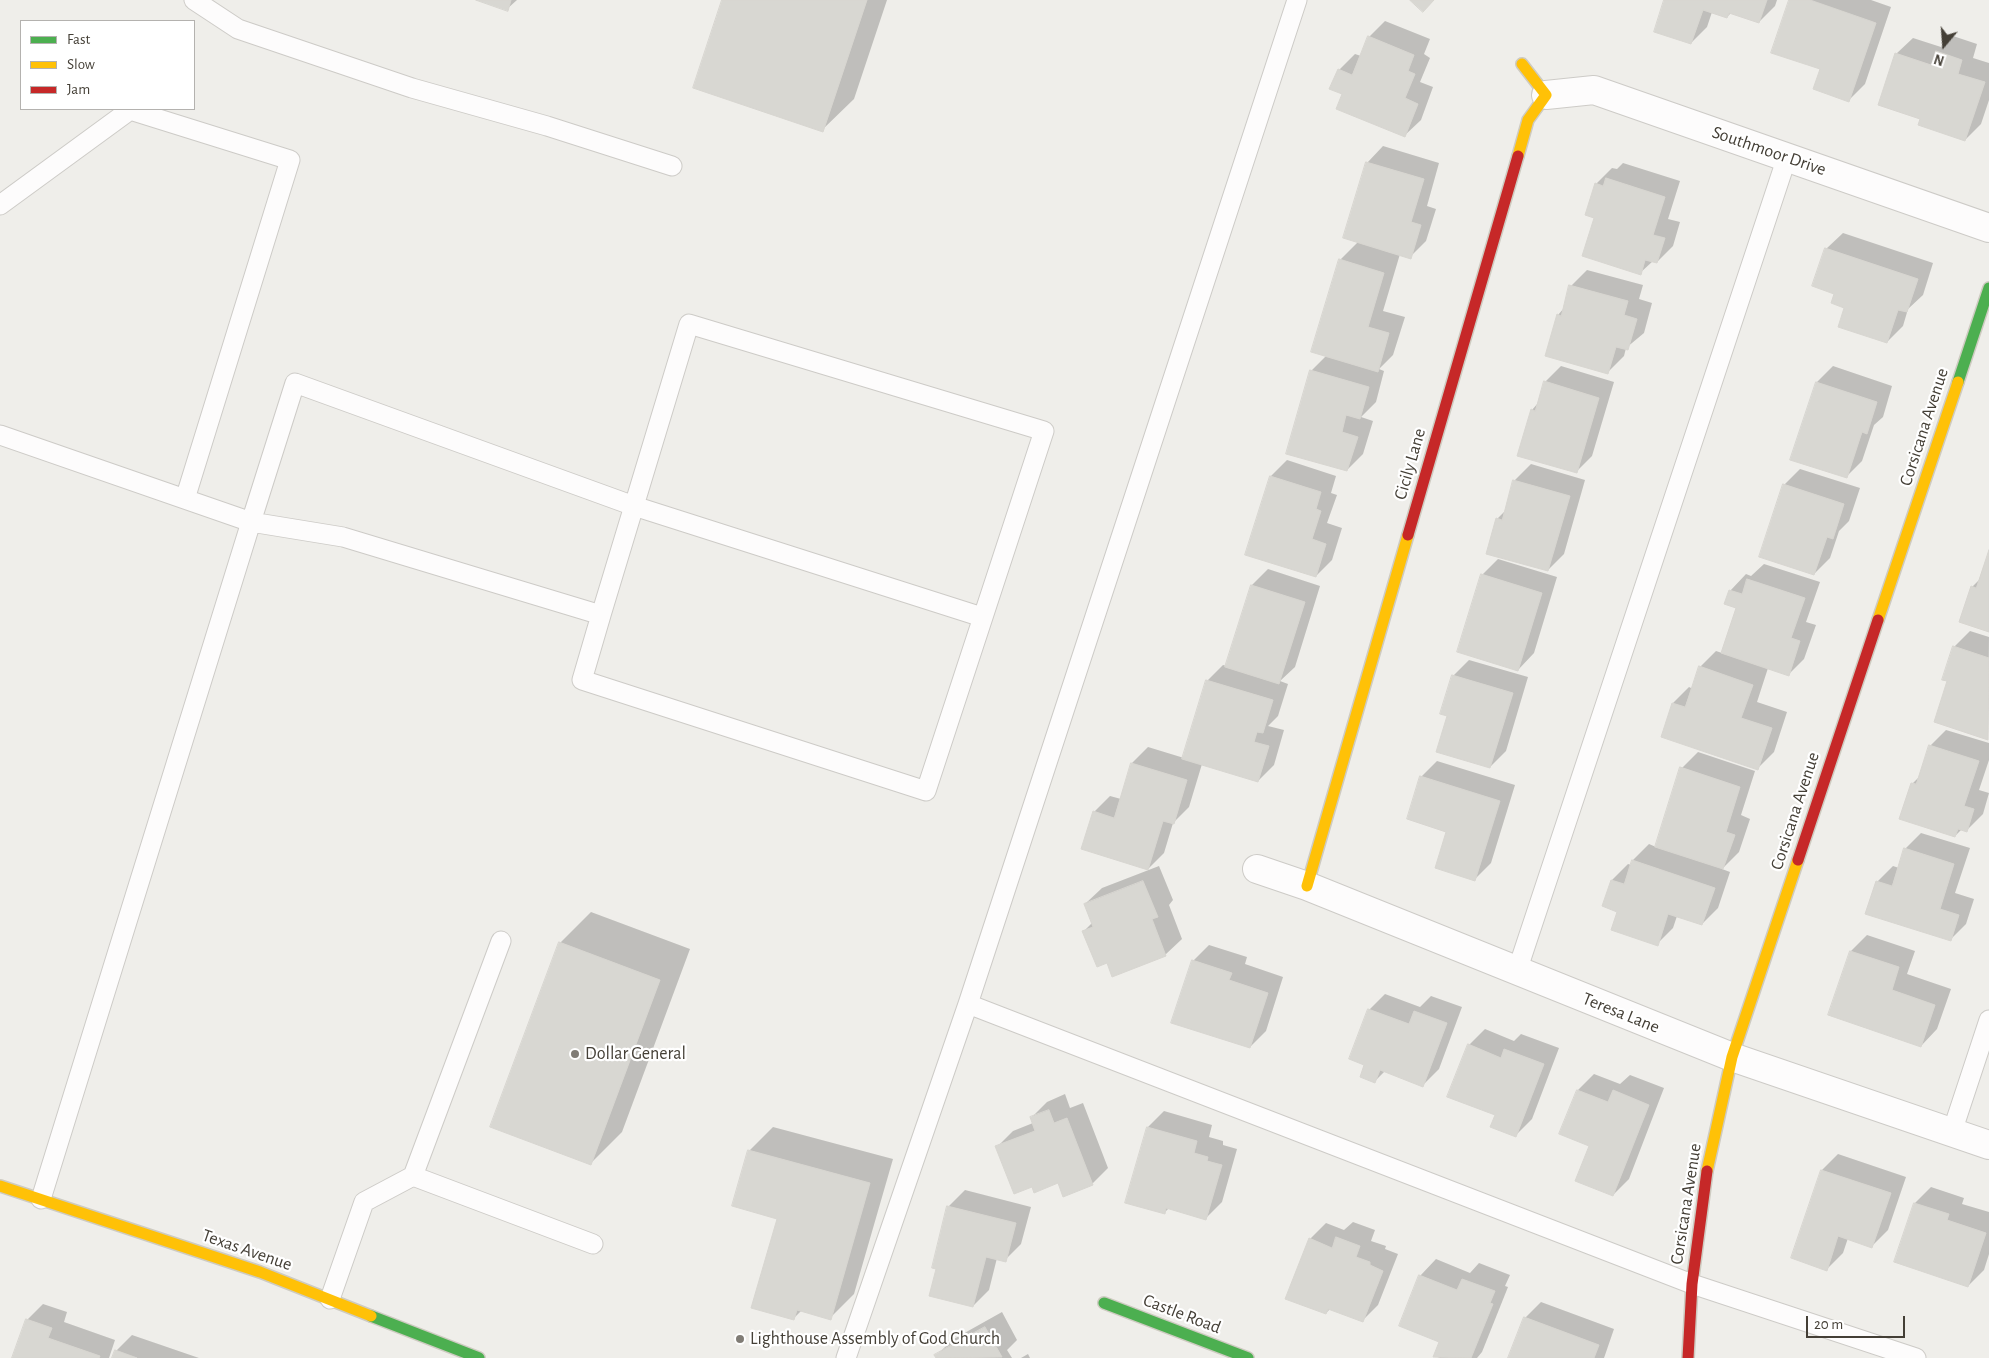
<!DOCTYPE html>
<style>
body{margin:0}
#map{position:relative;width:1989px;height:1358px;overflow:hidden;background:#efeeea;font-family:"Alegreya Sans",sans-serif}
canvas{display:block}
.legend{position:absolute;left:20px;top:20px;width:175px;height:90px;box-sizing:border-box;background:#fff;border:1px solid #b4b2af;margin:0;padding:6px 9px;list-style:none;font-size:15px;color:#443f36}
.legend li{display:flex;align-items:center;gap:10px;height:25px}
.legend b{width:25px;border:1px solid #b4b2af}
.north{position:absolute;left:1919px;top:20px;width:50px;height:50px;-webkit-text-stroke:4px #fff;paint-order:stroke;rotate:198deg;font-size:14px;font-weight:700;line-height:20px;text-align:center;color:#443f36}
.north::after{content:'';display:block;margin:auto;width:18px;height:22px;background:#443f36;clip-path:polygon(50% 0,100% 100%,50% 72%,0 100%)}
.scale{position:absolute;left:1806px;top:1316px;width:99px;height:22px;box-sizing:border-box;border:2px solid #443f36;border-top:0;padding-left:6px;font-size:15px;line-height:18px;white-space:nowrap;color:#443f36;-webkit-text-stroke:4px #fff;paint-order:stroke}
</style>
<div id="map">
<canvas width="1989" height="1358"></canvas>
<ul class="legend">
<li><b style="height:6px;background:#4caf50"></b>Fast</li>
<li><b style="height:6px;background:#ffc107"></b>Slow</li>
<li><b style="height:6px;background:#c62828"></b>Jam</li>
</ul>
<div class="north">N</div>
<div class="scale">20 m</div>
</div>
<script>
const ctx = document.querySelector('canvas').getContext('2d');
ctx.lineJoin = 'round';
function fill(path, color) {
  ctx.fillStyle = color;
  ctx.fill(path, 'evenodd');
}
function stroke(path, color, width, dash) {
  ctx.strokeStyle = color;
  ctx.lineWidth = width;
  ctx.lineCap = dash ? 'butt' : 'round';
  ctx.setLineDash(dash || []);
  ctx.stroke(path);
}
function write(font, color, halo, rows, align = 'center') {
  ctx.font = font + ' "Alegreya Sans",sans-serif';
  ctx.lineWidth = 4.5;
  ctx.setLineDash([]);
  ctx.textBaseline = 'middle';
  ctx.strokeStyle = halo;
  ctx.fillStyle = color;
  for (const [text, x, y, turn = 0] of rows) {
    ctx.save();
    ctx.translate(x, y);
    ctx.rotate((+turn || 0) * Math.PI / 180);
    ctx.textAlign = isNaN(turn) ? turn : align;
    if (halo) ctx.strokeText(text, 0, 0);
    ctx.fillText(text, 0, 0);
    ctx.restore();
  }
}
const shadow = new Path2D(`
 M 480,0 L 517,0 L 507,9 Z
 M 724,0 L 887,0 L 854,99 L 822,130 Z
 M 1666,0 L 1777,0 L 1775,6 L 1759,22 L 1731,13 L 1727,17 L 1712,12 L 1707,27 L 1691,43 Z
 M 1790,0 L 1871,0 L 1891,7 L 1865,84 L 1849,100 L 1822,68 Z
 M 1385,21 L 1430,39 L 1424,54 L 1430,58 L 1420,82 L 1433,87 L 1421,120 L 1404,136 L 1339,70 L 1355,54 L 1361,56 L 1369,37 Z
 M 1953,36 L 1977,44 L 1973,58 L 1989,63 L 1989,100 L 1981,124 L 1965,140 L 1921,118 L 1896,54 L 1913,38 L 1941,47 Z
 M 1383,146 L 1439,163 L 1427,206 L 1436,209 L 1426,241 L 1410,257 L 1400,254 L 1383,311 L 1405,317 L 1393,355 L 1379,369 L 1384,371 L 1376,402 L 1361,417 L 1373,421 L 1363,454 L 1347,470 L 1311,371 L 1326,356 L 1340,260 L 1358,242 L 1367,163 Z
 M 1623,163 L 1680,181 L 1668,219 L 1680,222 L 1673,246 L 1657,262 L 1653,261 L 1640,273 L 1595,217 L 1596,184 L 1612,168 L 1617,169 Z
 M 1843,233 L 1933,263 L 1923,295 L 1908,309 L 1903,326 L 1887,342 L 1846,307 L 1836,293 L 1826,249 Z
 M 1587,270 L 1643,285 L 1639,299 L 1652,303 L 1644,333 L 1626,348 L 1624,356 L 1608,372 L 1558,315 L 1564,308 L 1571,286 Z
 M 1561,366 L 1614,382 L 1592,456 L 1576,472 L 1532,410 L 1538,403 L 1545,382 Z
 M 1833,366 L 1892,386 L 1883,417 L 1874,425 L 1862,461 L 1846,477 L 1817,382 Z
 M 1287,460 L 1336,476 L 1331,493 L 1337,495 L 1327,523 L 1342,528 L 1332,560 L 1316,576 L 1271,476 Z
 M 1531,464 L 1585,480 L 1564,554 L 1548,570 L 1497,519 L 1506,510 L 1515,480 Z
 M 1800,469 L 1860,488 L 1849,521 L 1839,531 L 1830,558 L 1814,574 L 1784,485 Z
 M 1989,554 L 1989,631 L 1972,587 L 1981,578 Z
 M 1498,559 L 1557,577 L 1534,653 L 1518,670 L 1482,575 Z
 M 1764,564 L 1820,582 L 1806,622 L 1816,625 L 1804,659 L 1788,675 L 1768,668 L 1757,702 L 1787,712 L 1774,752 L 1758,768 L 1663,736 L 1673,703 L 1689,687 L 1693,689 L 1700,667 L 1716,651 L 1722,653 L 1738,608 L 1730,591 L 1746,574 L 1751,576 Z
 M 1268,569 L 1320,586 L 1295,667 L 1280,681 L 1288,684 L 1278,716 L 1268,726 L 1284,730 L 1274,765 L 1258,781 L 1202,764 L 1189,807 L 1173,823 L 1164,853 L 1148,869 L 1094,812 L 1110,796 L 1121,799 L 1132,763 L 1148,747 L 1184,758 L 1207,681 L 1223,665 L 1227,666 L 1252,585 Z
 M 1970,631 L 1989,637 L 1988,739 L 1949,681 L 1954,647 Z
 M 1469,660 L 1528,677 L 1506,751 L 1490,767 L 1448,715 L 1453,676 Z
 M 1946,730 L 1989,743 L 1989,760 L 1979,790 L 1989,793 L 1983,814 L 1967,830 L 1962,829 L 1955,836 L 1912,784 L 1921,775 L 1930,746 Z
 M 1698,752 L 1755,771 L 1741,815 L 1750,819 L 1739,852 L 1722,869 L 1730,872 L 1718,908 L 1702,924 L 1677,916 L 1673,928 L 1657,944 L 1619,911 L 1604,906 L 1612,880 L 1628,864 L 1631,865 L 1633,860 L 1649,844 L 1656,847 L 1682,768 Z
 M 1437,761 L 1515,785 L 1491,863 L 1475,879 L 1421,777 Z
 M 1921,833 L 1970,848 L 1955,893 L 1974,899 L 1966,924 L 1950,940 L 1877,882 L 1893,866 L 1899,868 L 1905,849 Z
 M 1159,866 L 1173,900 L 1169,905 L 1182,939 L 1165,955 L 1107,961 L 1084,931 L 1092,923 L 1085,904 L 1102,888 Z
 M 591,912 L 690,949 L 622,1132 L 590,1164 L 560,943 Z
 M 1867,935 L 1915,951 L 1907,974 L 1951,989 L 1937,1029 L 1921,1046 L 1851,951 Z
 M 1209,945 L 1247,957 L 1245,964 L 1283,977 L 1266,1031 L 1250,1047 L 1193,961 Z
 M 1385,994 L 1420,1007 L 1431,996 L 1462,1007 L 1439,1069 L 1423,1085 L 1385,1071 L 1375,1081 L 1366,1064 L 1369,1010 Z
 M 1485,1029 L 1514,1041 L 1521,1034 L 1559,1048 L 1532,1119 L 1516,1135 L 1497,1114 L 1469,1045 Z
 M 1594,1074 L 1620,1084 L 1630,1075 L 1664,1088 L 1629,1179 L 1613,1195 L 1590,1145 L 1578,1090 Z
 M 1065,1094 L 1070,1108 L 1083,1103 L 1108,1168 L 1092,1184 L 1058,1182 L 1032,1185 L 997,1147 L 1013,1131 L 1033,1123 L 1031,1118 L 1047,1102 Z
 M 1164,1111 L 1212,1125 L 1209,1137 L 1223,1141 L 1223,1145 L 1237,1149 L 1222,1202 L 1206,1218 L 1170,1207 L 1164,1213 L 1127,1202 L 1148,1127 Z
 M 773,1127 L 893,1159 L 854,1294 L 830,1318 L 802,1310 L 793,1319 L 778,1218 L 749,1151 Z
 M 1838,1154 L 1906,1177 L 1888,1230 L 1872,1246 L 1848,1238 L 1843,1253 L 1827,1269 L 1792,1257 L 1822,1170 Z
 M 1931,1187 L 1964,1198 L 1962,1204 L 1989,1212 L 1989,1254 L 1984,1270 L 1968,1286 L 1915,1203 Z
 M 965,1190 L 1031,1207 L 1021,1244 L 1005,1260 L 997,1258 L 989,1290 L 973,1306 L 938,1268 L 933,1267 L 949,1206 Z
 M 1353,1222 L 1375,1230 L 1371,1241 L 1386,1246 L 1385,1249 L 1398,1254 L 1378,1305 L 1362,1321 L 1331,1308 L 1326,1313 L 1310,1239 L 1326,1223 L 1344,1230 Z
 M 1436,1259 L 1470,1273 L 1479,1263 L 1510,1275 L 1505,1286 L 1508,1287 L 1482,1352 L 1477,1358 L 1440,1358 L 1435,1356 L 1441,1341 L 1420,1276 Z
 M 1541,1302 L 1614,1329 L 1604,1358 L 1510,1358 L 1525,1318 Z
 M 43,1304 L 67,1312 L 64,1322 L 115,1340 L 109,1358 L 14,1358 L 27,1320 Z
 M 1002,1312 L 1017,1340 L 1007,1350 L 1012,1358 L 937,1358 L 936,1356 L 952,1340 Z
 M 132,1335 L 199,1358 L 113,1358 L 116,1351 Z
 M 1028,1354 L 1030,1358 L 1021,1358 Z`);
const building = new Path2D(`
 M 476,0 L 511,0 L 508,11 Z
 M 722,0 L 867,0 L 823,132 L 693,88 Z
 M 1410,0 L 1434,0 L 1423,12 Z
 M 1664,0 L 1767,0 L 1759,23 L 1729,13 L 1727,18 L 1703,10 L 1691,44 L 1654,32 Z
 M 1789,0 L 1810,0 L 1876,23 L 1849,102 L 1813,89 L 1820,69 L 1771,53 Z
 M 1368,36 L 1414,55 L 1408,71 L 1415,74 L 1405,98 L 1418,104 L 1405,137 L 1336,109 L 1342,94 L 1329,89 L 1338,69 L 1352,75 Z
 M 1936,51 L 1962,60 L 1958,74 L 1985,82 L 1965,141 L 1918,125 L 1920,119 L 1878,105 L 1895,53 L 1931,65 Z
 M 1366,162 L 1424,179 L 1411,222 L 1421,225 L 1411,259 L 1343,238 Z
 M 1606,178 L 1665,197 L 1653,235 L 1665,238 L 1657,263 L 1645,260 L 1641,275 L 1582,256 L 1594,218 L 1585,215 L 1595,183 L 1603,186 Z
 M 1825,248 L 1918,279 L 1907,312 L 1898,310 L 1887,343 L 1838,327 L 1844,308 L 1831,303 L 1834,294 L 1812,286 Z
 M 1339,259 L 1384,273 L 1368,327 L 1389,333 L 1378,372 L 1311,352 Z
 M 1569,285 L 1628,301 L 1624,315 L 1637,319 L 1628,350 L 1616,347 L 1608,374 L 1545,356 L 1557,314 L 1561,316 Z
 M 1310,370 L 1369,387 L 1360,419 L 1346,415 L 1342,432 L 1358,437 L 1347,471 L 1286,454 Z
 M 1544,381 L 1599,398 L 1577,473 L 1517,456 L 1531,409 L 1535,411 Z
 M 1816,382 L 1877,402 L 1867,434 L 1862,432 L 1847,478 L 1790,460 Z
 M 1270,476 L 1321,492 L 1316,509 L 1321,511 L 1312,539 L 1326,544 L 1316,577 L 1245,555 Z
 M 1513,480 L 1570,496 L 1548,571 L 1486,554 L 1496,518 L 1502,520 Z
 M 1783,484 L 1844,504 L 1833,539 L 1827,537 L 1814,575 L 1759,557 Z
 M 1989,550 L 1989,632 L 1959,622 L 1971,586 L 1976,588 Z
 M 1481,574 L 1542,593 L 1518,671 L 1457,652 Z
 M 1747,579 L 1805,598 L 1791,638 L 1800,641 L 1789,676 L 1721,653 L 1736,608 L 1724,604 L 1729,590 L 1742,594 Z
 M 1251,585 L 1305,602 L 1279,684 L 1225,667 Z
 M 1953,646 L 1989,658 L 1988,740 L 1934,722 L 1947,681 L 1942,680 Z
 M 1699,666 L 1753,685 L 1741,718 L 1772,728 L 1758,770 L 1661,737 L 1672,703 L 1685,707 Z
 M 1452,675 L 1513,693 L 1490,768 L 1436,752 L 1447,716 L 1440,714 Z
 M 1206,680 L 1273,700 L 1263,733 L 1257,732 L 1254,742 L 1269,746 L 1258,782 L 1182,759 Z
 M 1929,745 L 1979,761 L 1964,806 L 1974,809 L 1967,832 L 1958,829 L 1955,837 L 1899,819 L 1911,783 L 1916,784 Z
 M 1131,763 L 1187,780 L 1174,824 L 1163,821 L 1148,870 L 1081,849 L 1093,811 L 1114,818 Z
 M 1680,767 L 1740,787 L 1726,832 L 1735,835 L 1723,869 L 1655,847 Z
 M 1420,776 L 1500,801 L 1475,881 L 1435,868 L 1446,832 L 1407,819 Z
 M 1904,848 L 1954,864 L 1940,909 L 1959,915 L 1951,941 L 1865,914 L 1876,881 L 1892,886 Z
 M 1632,860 L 1715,888 L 1702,925 L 1668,914 L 1658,946 L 1611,930 L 1617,912 L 1602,906 L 1611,880 L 1624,884 Z
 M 1143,881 L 1158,917 L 1152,919 L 1166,956 L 1112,977 L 1107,963 L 1097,967 L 1082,931 L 1093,927 L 1084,904 Z
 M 559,942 L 660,980 L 591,1165 L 490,1127 Z
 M 1850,951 L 1899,967 L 1892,990 L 1935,1005 L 1921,1047 L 1828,1015 Z
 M 1192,960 L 1232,973 L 1229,980 L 1268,993 L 1250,1048 L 1171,1023 Z
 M 1368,1009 L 1409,1024 L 1414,1011 L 1447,1023 L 1423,1087 L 1380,1070 L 1375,1083 L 1360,1077 L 1364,1065 L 1349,1059 Z
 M 1468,1044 L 1501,1058 L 1504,1049 L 1544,1064 L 1516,1137 L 1490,1127 L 1495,1115 L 1447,1097 Z
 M 1577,1090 L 1608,1102 L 1613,1090 L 1649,1105 L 1613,1196 L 1575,1181 L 1589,1146 L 1559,1134 Z
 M 1049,1110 L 1054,1123 L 1067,1118 L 1093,1185 L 1063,1197 L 1058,1183 L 1034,1193 L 1032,1187 L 1014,1194 L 995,1146 L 1035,1131 L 1030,1117 Z
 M 1147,1127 L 1197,1141 L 1194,1153 L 1208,1157 L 1207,1161 L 1222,1165 L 1206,1220 L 1166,1208 L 1165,1214 L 1125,1203 Z
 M 748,1150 L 870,1183 L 831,1320 L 797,1310 L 794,1320 L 751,1308 L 777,1219 L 732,1206 Z
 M 1821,1170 L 1891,1193 L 1872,1248 L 1838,1236 L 1827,1271 L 1791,1258 Z
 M 1914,1203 L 1949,1214 L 1947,1220 L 1986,1233 L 1968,1287 L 1894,1262 Z
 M 947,1206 L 1016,1223 L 1006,1262 L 986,1257 L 973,1307 L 929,1296 L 936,1269 L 932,1268 Z
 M 1336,1237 L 1360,1246 L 1356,1257 L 1370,1262 L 1370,1265 L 1383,1271 L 1363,1322 L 1328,1309 L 1326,1314 L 1285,1299 L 1309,1238 L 1332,1248 Z
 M 1419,1275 L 1457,1290 L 1462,1279 L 1495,1291 L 1490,1303 L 1493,1304 L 1471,1358 L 1433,1357 L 1439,1342 L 1399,1326 Z
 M 1524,1317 L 1599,1345 L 1594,1358 L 1508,1358 Z
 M 26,1319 L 52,1328 L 48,1338 L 100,1356 L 99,1358 L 12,1358 Z
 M 985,1327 L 1002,1357 L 936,1358 L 934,1355 Z
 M 115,1350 L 137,1358 L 112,1358 Z`);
const lane = new Path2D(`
 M 194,0 L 238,29 L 412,88 L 547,126 L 672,166
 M 0,205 L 130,110 L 290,160 L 185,499
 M 0,435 L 251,522 L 41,1199
 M 601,615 L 689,324 L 1044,431 L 926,791 L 582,680 L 601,615 L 343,537 L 251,522 L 295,383 L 634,506 L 982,617
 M 1517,971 L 1787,157
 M 968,1004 L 1692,1284 L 1916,1358
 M 1952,1132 L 1989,1020
 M 413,1176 L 593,1244
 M 330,1299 L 364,1202 L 413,1176 L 501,941
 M 846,1358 L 968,1004 L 1297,0`);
const street = new Path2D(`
 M 1546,95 L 1594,90 L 1989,228
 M 1257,869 L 1307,886 L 1732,1057 L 1989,1145`);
const fast = new Path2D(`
 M 1958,382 L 1989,288
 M 1104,1303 L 1248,1358
 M 371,1316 L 479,1358`);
const slow = new Path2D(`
 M 1518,156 L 1528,120 L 1546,95 L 1522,64
 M 1878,620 L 1958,382
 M 1307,886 L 1408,535
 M 1707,1171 L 1732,1057 L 1798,860
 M 0,1186 L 260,1272 L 371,1316`);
const jam = new Path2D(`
 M 1408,535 L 1518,156
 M 1798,860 L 1878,620
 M 1688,1358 L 1692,1284 L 1707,1171`);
const markers = [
 [575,1054,5,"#807c75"],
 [740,1339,5,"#807c75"]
];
const streetNames = [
 ["Southmoor Drive",1769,151,19],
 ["Corsicana Avenue",1924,427,-72],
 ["Cicily Lane",1410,464,-74],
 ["Corsicana Avenue",1795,811,-72],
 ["Teresa Lane",1621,1013,22],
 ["Corsicana Avenue",1686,1204,-81],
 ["Texas Avenue",247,1250,19],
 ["Castle Road",1182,1314,21]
];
const poiNames = [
 ["Dollar General",585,1054],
 ["Lighthouse Assembly of God Church",750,1339]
];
fill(shadow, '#0003');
fill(building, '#d8d7d2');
stroke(building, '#d7d5d0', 1);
stroke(lane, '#cdcbc7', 21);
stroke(street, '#cdcbc7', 30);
stroke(fast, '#cecbc1', 14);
stroke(slow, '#cecbc1', 14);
stroke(jam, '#cecbc1', 14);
stroke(lane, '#fdfcfc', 19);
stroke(street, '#fdfcfc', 28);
stroke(fast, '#4caf50', 11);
stroke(slow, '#ffc107', 11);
stroke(jam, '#c62828', 11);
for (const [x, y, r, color] of markers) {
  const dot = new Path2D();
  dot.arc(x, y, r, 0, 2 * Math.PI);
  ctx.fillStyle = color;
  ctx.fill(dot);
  stroke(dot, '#fff', 2);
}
write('18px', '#443f36', '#fff', streetNames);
write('18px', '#443f36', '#fff', poiNames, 'left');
</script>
